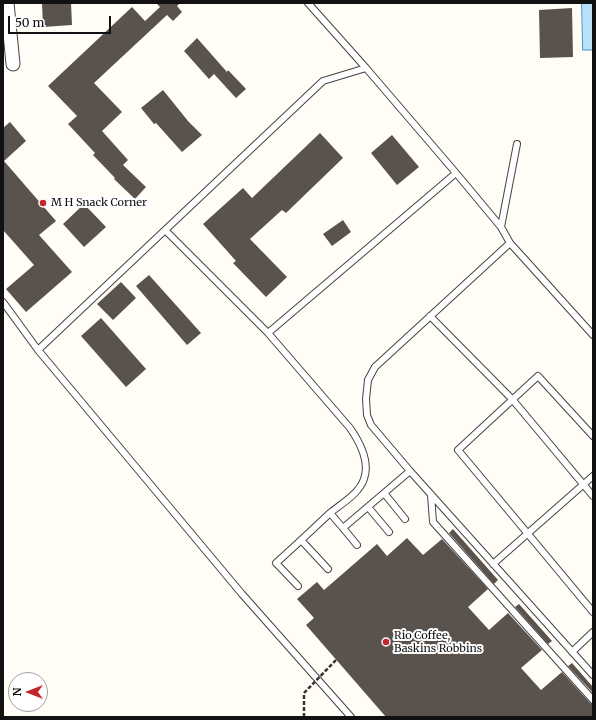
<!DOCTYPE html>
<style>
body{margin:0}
#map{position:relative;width:596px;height:720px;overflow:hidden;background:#fffdf5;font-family:Merriweather,serif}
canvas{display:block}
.frame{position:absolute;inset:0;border:4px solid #111;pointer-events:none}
.north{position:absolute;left:8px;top:672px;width:40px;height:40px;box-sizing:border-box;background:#fff;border:1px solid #a0a0a0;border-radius:50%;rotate:270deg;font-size:11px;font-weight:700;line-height:16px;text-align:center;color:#111}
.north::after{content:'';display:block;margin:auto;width:14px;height:18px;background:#c4262e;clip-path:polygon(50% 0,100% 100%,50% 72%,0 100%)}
.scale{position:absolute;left:8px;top:16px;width:103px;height:18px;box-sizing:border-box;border:2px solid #111;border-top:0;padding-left:5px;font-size:12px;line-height:14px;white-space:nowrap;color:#111;-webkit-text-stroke:3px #fff;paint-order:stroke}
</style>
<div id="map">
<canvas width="596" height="720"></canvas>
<div class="frame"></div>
<div class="north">N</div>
<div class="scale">50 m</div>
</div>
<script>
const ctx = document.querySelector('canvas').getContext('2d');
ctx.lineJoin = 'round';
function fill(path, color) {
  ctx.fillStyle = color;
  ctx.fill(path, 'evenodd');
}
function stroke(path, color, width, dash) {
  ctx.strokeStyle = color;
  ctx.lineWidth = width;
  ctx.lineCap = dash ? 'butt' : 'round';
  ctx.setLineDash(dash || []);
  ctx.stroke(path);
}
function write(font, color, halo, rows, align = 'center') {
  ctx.font = font + ' Merriweather,serif';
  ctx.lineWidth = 4;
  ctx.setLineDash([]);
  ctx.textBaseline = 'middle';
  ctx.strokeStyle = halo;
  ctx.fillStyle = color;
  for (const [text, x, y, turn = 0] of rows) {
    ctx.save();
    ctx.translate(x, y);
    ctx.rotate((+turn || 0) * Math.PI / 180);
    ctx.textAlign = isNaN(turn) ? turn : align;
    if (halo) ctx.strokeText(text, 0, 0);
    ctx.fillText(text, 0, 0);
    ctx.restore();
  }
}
const water = new Path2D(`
 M 582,3 L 593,3 L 593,50 L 583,50 Z`);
const building = new Path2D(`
 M 42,3 L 71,3 L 72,25 L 43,27 Z
 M 156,3 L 180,3 L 177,6 L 182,12 L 173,21 L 167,15 L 94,83 L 122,112 L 102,131 L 128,160 L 123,165 L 146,187 L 135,199 L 114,179 L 115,178 L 93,155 L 95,153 L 68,124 L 77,116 L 48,86 L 132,7 L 145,21 L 160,7 Z
 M 572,8 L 573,57 L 540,58 L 539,10 Z
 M 197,38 L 227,72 L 228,70 L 246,89 L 236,98 L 214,74 L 209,79 L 184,51 Z
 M 163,90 L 188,121 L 202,135 L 182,152 L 156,123 L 154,124 L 141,108 Z
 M 10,122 L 26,141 L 4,161 L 56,221 L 39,235 L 72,272 L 26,312 L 6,289 L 34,265 L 3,230 L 3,128 Z
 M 320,133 L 343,158 L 286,213 L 282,210 L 250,239 L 287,277 L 266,297 L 233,263 L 236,261 L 203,224 L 243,188 L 252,198 Z
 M 392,135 L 419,167 L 397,185 L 371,153 Z
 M 84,204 L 106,227 L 84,247 L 63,224 Z
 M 343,220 L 351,232 L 332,246 L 323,234 Z
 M 149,275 L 201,333 L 187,345 L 136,286 Z
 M 121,282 L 136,298 L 113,320 L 97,304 Z
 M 101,318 L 146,369 L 126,387 L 81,336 Z
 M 453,529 L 498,580 L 494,584 L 449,533 Z
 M 407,538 L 423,555 L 442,539 L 488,589 L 468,607 L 489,630 L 508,613 L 542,650 L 521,668 L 541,690 L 562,672 L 590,703 L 593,704 L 593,717 L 386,717 L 306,625 L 314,618 L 297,599 L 317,582 L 324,590 L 377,544 L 387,556 Z
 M 519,604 L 552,641 L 548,644 L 515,607 Z
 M 572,663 L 593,687 L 593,693 L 568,666 Z`);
const lane = new Path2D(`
 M 308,3 L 366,68
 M 501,227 L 517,144
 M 165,230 L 268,333 L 350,428 C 359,441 370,462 364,479 C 359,494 341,504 330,513 C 312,530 294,547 276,563 L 298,586
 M 510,243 L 375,367 L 368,380 L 366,399 L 367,415 L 371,425 L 410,471 L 593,675
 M 3,302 L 38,350 L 242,594 L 351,717
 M 430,316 L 512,399 L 593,496
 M 268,333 L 456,173
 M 38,350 L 323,81 L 366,68 L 456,173 L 501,227 L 510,243 L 593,335
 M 593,436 L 538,376 L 458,450 L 593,612
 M 384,493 L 405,519
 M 431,495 L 433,522 L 593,700
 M 368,507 L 389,532
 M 330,513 L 343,528 L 410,471
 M 343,528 L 357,545
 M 301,540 L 328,569
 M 493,564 L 593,476
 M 572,652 L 593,632`);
const street = new Path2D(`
 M 7,3 L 13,64`);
const pathBridge = new Path2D(`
 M 304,717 L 304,693 L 336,660`);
const markers = [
 [43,203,4,"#c4262e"],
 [386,642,4,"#c4262e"]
];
const poiNames = [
 ["M H Snack Corner",51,203],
 ["Rio Coffee,",394,636],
 ["Baskins Robbins",394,649]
];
fill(water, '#b9e0f7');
stroke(water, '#3f96cf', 1);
fill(building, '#5a524d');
stroke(lane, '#444', 8);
stroke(street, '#444', 15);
stroke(lane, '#fff', 6);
stroke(street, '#fff', 13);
stroke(pathBridge, '#333', 2.5, [4, 2]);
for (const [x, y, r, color] of markers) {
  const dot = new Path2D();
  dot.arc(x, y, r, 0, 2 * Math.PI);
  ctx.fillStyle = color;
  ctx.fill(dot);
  stroke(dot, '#fff', 1.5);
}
write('11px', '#111', '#fff', poiNames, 'left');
</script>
